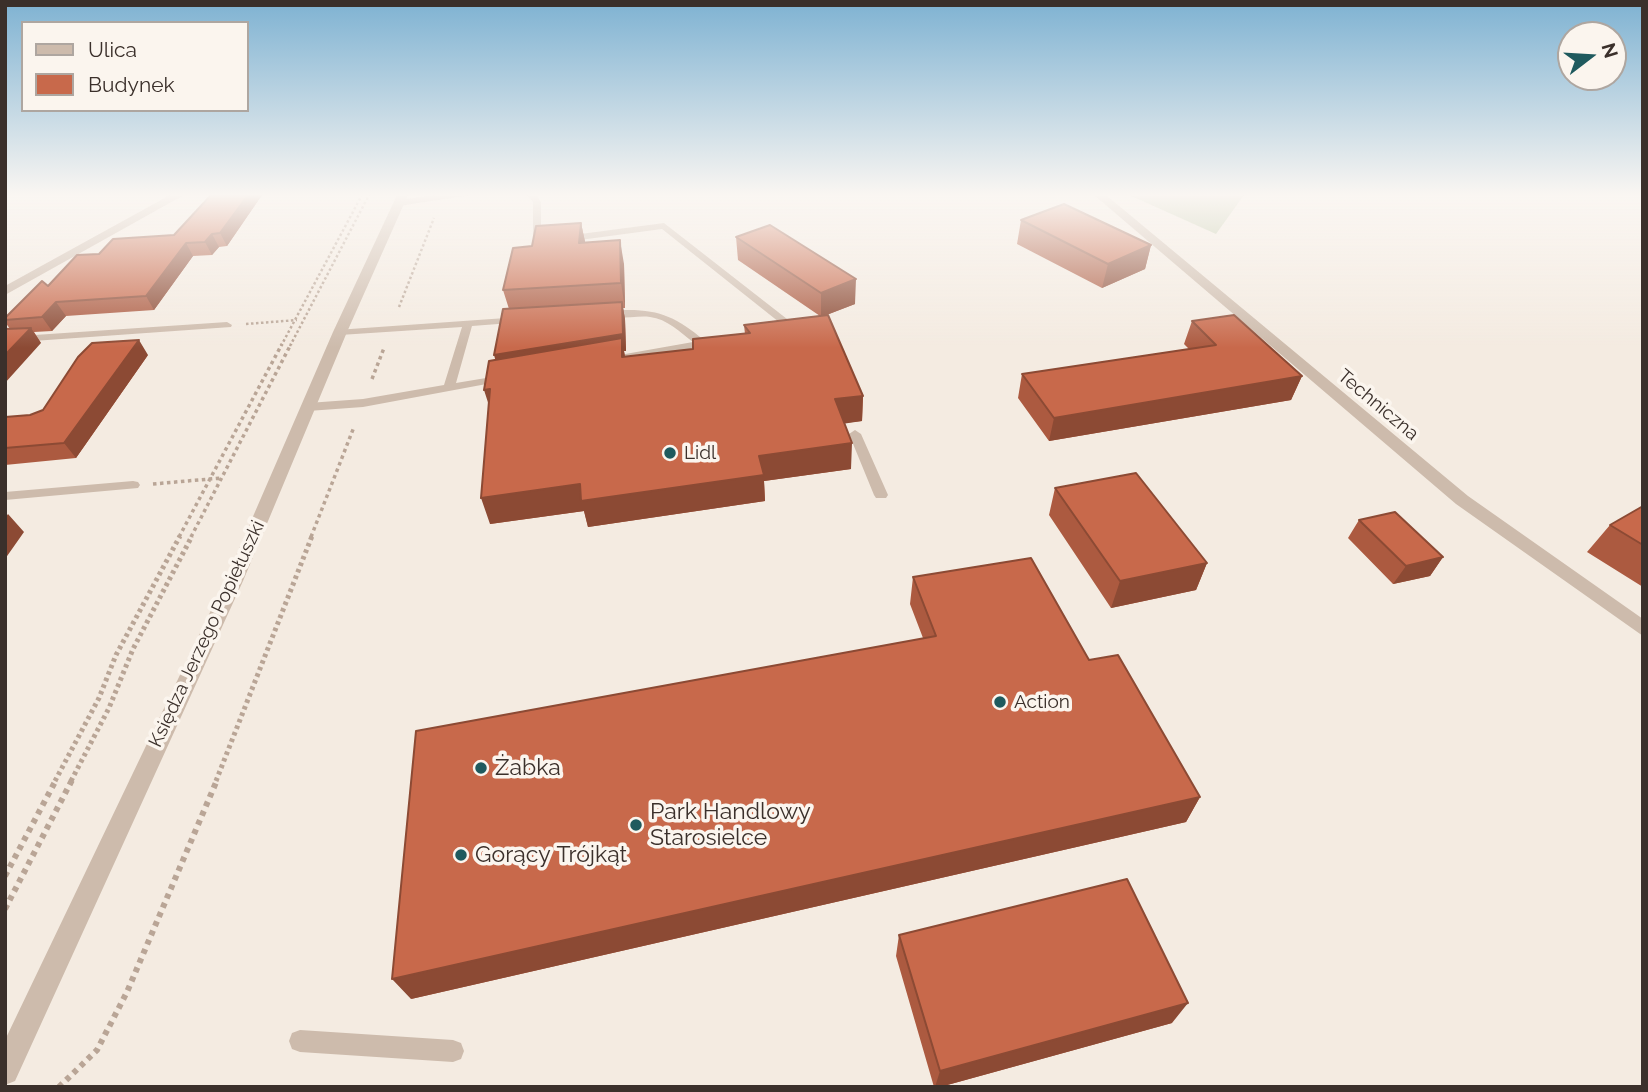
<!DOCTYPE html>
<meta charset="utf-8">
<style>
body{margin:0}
#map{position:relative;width:1648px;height:1092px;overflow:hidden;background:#f4ebe1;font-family:Raleway,sans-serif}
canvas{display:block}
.frame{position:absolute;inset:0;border:7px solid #3b302b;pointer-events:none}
.legend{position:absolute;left:21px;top:21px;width:228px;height:91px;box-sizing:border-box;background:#fbf5ee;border:2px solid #aea6a0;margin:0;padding:9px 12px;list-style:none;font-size:21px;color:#3b302b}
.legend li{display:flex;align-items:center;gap:14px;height:35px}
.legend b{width:35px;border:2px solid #aea6a0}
.north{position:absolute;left:1557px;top:21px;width:70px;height:70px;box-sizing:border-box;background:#fbf5ee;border:2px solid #aea6a0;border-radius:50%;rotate:73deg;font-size:19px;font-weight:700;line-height:28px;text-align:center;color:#3b302b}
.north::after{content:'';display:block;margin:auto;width:24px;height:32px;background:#1f5a5e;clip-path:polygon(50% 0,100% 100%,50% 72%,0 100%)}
</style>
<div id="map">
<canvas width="1648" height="1092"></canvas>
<div class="frame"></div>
<ul class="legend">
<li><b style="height:9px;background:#cdbbac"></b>Ulica</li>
<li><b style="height:19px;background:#c8694b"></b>Budynek</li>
</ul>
<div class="north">N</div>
</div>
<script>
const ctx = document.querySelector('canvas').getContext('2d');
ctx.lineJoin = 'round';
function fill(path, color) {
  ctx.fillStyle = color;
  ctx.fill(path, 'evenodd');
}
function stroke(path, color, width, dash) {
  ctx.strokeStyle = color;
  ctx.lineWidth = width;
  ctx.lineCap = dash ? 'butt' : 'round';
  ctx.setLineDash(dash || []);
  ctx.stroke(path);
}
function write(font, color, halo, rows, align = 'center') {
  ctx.font = font + ' Raleway,sans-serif';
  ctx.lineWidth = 7;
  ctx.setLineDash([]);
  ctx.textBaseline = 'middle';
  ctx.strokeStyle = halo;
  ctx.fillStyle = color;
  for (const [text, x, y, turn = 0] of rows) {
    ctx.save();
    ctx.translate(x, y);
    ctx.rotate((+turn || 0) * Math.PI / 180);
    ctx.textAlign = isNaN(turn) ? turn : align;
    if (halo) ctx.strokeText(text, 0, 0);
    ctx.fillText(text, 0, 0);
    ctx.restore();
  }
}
const green = new Path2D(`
 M 1129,195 L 1244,195 L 1216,234 Z`);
const pathFar3 = new Path2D(`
 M 399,307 L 434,218
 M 246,324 L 297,320
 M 281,346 L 362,195
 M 290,346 L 369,195`);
const pathFar2 = new Path2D(`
 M 372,379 L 384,348
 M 153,484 L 221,478
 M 179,537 L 282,344
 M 191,537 L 291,344
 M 311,537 L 354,427`);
const pathFar1 = new Path2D(`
 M 55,781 L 99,698 L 116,655 L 180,536
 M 71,781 L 109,708 L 133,649 L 192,536
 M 216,781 L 312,536`);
const path = new Path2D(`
 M 5,876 L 56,780
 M 5,909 L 72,780
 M 59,1087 L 97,1050 L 127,992 L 217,780`);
const service = new Path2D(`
 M 527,195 L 536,195 L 541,202 L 541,245 L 533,243 L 533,202 Z
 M 664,223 L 796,326 L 796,330 L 782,331 L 781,329 L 784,326 L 662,229 L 565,242 L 560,239 L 565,236 Z
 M 623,310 C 659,309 676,317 704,340 L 711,339 L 716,342 L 702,347 L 610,361 L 608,359 L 614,356 L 693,342 C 680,332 667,319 650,317 C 635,315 612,322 601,314 L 606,311 Z
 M 520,317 L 524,318 L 524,322 L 472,326 L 456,383 L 504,375 L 508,376 L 508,380 L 363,407 L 308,411 L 302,407 L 308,403 L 363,399 L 444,385 L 462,327 L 340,335 L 335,332 L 336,330 Z
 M 227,322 L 232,325 L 231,327 L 5,343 L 5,337 Z
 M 855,430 L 861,434 L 888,495 L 886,498 L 876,498 L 874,495 L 849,434 Z
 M 133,481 L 138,482 L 140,485 L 138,488 L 5,500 L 5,492 Z
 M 300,1030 L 453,1040 L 461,1043 L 464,1051 L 461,1059 L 453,1062 L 300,1052 L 292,1049 L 289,1041 L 292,1033 Z`);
const minor = new Path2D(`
 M 170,195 L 184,195 L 5,295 L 5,286 Z
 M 435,195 L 471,195 L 399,206 L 394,203 L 399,200 Z
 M 1094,195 L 1106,195 L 1468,496 L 1643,619 L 1643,636 L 1456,504 Z`);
const tertiary = new Path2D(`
 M 397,195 L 408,195 L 347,332 L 243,581 L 15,1081 L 5,1085 L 5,1040 L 225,581 L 333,332 Z`);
const wall = new Path2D(`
 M 211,195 L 262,195 L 227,246 L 219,247 L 212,255 L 193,256 L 154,310 L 66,316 L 52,331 L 34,332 L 41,343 L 10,329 L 5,322 L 5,318 L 48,286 L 99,254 L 174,235 Z
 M 1021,220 L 1151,245 L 1145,269 L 1102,288 L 1017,244 Z
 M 581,223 L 585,242 L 624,264 L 625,308 L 623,308 L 625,319 L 626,351 L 624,351 L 625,357 L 693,349 L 745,334 L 744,325 L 820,316 L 738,260 L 736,237 L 855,304 L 824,316 L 863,396 L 862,421 L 844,423 L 851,469 L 764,481 L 765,501 L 588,527 L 584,511 L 490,524 L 495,360 L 509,309 L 503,290 L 532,246 Z
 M 1192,321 L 1302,376 L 1291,400 L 1049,441 L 1018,398 L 1022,374 L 1189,349 L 1184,344 Z
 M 148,355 L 76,458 L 5,465 L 5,417 L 30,415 L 43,410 Z
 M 1055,488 L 1207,563 L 1196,590 L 1111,608 L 1049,515 Z
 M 1643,506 L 1643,587 L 1587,552 L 1610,525 Z
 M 1359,520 L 1443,557 L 1430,576 L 1393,584 L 1348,538 Z
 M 913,577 L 1089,660 L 1200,797 L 1186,822 L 411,999 L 923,638 L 910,604 Z
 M 899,935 L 1172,1023 L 940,1087 L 934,1087 L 896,956 Z`);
const shadedWall = new Path2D(`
 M 248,195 L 262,195 L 227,246 L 220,233 Z
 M 581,223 L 586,246 L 579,243 Z
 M 212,234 L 219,247 L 212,255 L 205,242 Z
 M 620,240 L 624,264 L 625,308 L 621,283 Z
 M 186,243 L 193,256 L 154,310 L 146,296 Z
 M 1151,245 L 1145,269 L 1102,288 L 1108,264 Z
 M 856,279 L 855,304 L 821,317 L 821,293 Z
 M 56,302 L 66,316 L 52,331 L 42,317 Z
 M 622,302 L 625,319 L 626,351 L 624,351 L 626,363 L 499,373 L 494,355 Z
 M 31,328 L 41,343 L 5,383 L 5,355 Z
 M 139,340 L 148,355 L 76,458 L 64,443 Z
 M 1302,376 L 1291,400 L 1049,441 L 1054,418 Z
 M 490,389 L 492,415 L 484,390 Z
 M 863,396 L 862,421 L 835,425 L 835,399 Z
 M 852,443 L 851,469 L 764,481 L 765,501 L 588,527 L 584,511 L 490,524 L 481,498 L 759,456 Z
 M 8,514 L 24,532 L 5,559 L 5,518 Z
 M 1443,557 L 1430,576 L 1393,584 L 1406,566 Z
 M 1207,563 L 1196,590 L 1111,608 L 1120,581 Z
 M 1200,797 L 1186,822 L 411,999 L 392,979 Z
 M 1188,1003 L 1172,1023 L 940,1087 L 935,1087 L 940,1071 Z`);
const building = new Path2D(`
 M 211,195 L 248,195 L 220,233 L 212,234 L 205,242 L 186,243 L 146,296 L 56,302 L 42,317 L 5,320 L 5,318 L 42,281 L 48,286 L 77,255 L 99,254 L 113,239 L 174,235 Z
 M 1064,204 L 1151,245 L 1108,264 L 1021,220 Z
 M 581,223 L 579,243 L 620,240 L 621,283 L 503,290 L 513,248 L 532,246 L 536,226 Z
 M 770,225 L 856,279 L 821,293 L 736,237 Z
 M 622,302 L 623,334 L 494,355 L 503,309 Z
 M 828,315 L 863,396 L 835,399 L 852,443 L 759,456 L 764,475 L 581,501 L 580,484 L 481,498 L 490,389 L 484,390 L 489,361 L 622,338 L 622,357 L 693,349 L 693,339 L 750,333 L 744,325 Z
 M 1234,315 L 1302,376 L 1054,418 L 1022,374 L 1216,345 L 1192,321 Z
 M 31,328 L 5,355 L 5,329 Z
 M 139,340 L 64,443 L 5,448 L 5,417 L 30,415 L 43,410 L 78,357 L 92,343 Z
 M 1136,473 L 1207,563 L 1120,581 L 1055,488 Z
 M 1643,506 L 1643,545 L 1610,525 Z
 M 1395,512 L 1443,557 L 1406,566 L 1359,520 Z
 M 1031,558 L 1089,660 L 1118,655 L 1200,797 L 392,979 L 416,731 L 936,636 L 913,577 Z
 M 1127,879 L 1188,1003 L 940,1071 L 899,935 Z`);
const markers = [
 [670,453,7,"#1f5a5e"],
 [1000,702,7,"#1f5a5e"],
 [481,768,7,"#1f5a5e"],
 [636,825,7,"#1f5a5e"],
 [461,855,7,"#1f5a5e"]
];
const streetNames = [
 ["Techniczna",1378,405,40],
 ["Księdza Jerzego Popiełuszki",207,634,-65]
];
const poiNames = [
 ["Lidl",684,453],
 ["Action",1014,702]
];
const nearPoinames = [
 ["Żabka",495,768],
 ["Park Handlowy",650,812],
 ["Starosielce",650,838],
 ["Gorący Trójkąt",475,855]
];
fill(green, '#b8c4a0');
stroke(pathFar3, '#b9a596', 2.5, [2.5, 2.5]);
stroke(pathFar2, '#b9a596', 3.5, [3.5, 3.5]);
stroke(pathFar1, '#b9a596', 5, [3.5, 3.5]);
stroke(path, '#b9a596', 6, [5, 5]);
fill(service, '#cdbbac');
fill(minor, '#cdbbac');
fill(tertiary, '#cdbbac');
fill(wall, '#ac5a40');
fill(shadedWall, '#8c4a34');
fill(building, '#c8694b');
stroke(building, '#8c4a34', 2);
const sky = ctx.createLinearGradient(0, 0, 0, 348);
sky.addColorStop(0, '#7eb2d2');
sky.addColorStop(0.56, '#faf6f2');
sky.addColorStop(1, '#faf6f200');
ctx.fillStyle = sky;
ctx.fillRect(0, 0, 1648, 348);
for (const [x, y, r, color] of markers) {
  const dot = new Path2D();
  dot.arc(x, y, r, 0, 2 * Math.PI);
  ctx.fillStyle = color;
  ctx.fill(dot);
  stroke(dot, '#fbf5ee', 2.5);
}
write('19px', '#3b302b', '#fbf5ee', streetNames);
write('19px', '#3b302b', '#fbf5ee', poiNames, 'left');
write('23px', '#3b302b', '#fbf5ee', nearPoinames, 'left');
</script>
